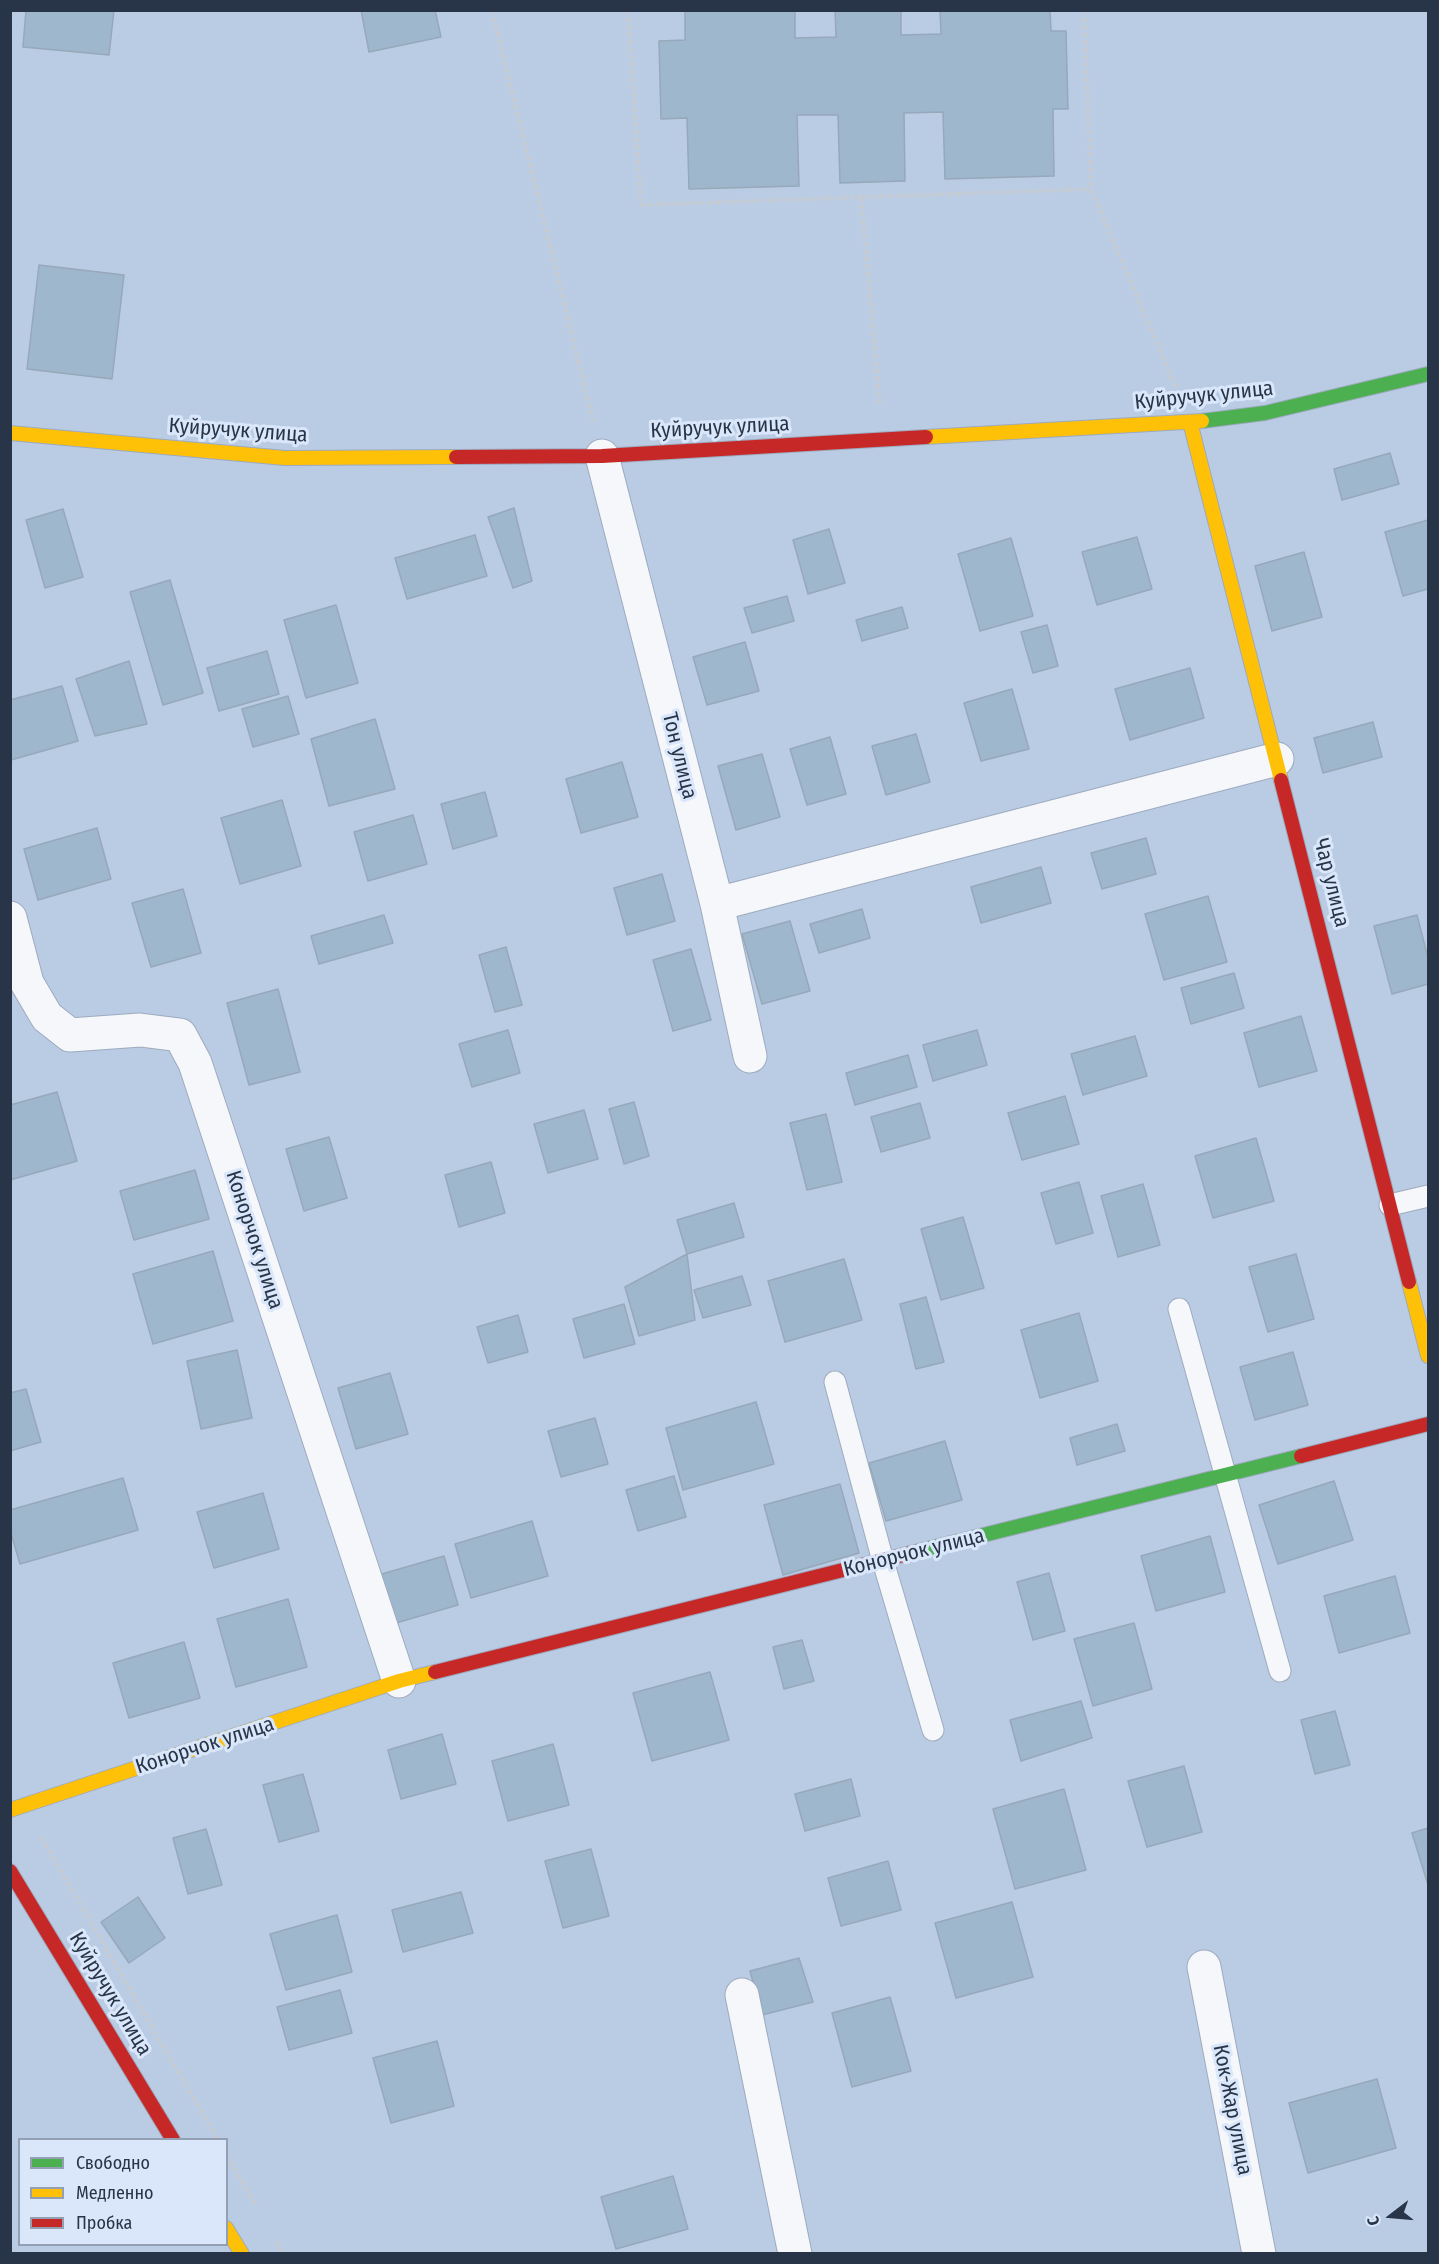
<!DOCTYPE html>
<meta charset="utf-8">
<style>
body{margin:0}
#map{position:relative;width:1439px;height:2264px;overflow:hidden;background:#bacce4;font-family:"Fira Sans Condensed",sans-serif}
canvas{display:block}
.frame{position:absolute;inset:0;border:12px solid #283548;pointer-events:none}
.legend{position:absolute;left:18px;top:2138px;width:210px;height:108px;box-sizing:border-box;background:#dae7fb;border:2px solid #93a0b3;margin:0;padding:8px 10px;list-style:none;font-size:18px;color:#283548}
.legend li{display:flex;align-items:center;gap:12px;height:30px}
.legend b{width:30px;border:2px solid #93a0b3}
.north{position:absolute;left:1361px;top:2186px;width:60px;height:60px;-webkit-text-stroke:4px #dae7fb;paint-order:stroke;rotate:254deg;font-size:16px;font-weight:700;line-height:24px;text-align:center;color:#283548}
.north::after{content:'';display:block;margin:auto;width:21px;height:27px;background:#283548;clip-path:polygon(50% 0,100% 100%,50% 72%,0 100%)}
</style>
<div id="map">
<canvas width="1439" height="2264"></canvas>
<div class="frame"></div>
<ul class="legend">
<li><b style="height:8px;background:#4caf50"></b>Свободно</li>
<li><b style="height:8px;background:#ffc107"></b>Медленно</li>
<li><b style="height:8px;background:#c62828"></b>Пробка</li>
</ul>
<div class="north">С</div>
</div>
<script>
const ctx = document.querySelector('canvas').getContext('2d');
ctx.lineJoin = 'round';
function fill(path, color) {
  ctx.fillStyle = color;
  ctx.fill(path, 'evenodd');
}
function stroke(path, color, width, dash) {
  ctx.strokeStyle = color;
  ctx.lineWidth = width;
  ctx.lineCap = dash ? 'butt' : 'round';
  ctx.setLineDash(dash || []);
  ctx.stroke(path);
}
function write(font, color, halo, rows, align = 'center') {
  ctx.font = font + ' "Fira Sans Condensed",sans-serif';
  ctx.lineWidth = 6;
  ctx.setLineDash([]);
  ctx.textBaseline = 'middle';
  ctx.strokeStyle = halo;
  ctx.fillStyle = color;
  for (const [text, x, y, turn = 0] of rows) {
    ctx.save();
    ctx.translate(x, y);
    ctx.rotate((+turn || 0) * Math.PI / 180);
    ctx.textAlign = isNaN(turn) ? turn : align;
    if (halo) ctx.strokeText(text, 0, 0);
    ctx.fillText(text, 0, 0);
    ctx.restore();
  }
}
const building = new Path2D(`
 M 26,10 L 114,10 L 109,55 L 23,47 Z
 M 361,10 L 435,10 L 441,37 L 369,52 Z
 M 685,10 L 795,10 L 795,38 L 836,37 L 835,10 L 901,10 L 901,35 L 941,34 L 940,10 L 1050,10 L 1051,31 L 1066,31 L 1068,109 L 1053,109 L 1054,176 L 945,179 L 943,112 L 904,113 L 905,181 L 840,183 L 838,115 L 797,115 L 799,186 L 689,189 L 687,118 L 661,119 L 659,41 L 685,40 Z
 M 39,265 L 124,275 L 112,379 L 27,369 Z
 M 1390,453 L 1399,484 L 1342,500 L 1334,469 Z
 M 514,508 L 532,581 L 513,588 L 488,517 Z
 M 63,509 L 83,577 L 45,588 L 26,520 Z
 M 1428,520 L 1428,589 L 1403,596 L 1385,532 Z
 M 829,529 L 845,583 L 808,594 L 793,540 Z
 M 475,535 L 487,576 L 407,599 L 395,558 Z
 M 1137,537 L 1152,589 L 1097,605 L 1082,552 Z
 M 1011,538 L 1033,616 L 980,631 L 958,554 Z
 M 1304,552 L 1322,617 L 1272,631 L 1255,566 Z
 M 170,580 L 203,693 L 163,705 L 130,592 Z
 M 787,596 L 794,621 L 752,633 L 744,608 Z
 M 336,605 L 358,683 L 306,698 L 284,620 Z
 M 902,607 L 908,628 L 862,641 L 856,620 Z
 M 1047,625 L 1058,666 L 1033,673 L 1021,632 Z
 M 745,642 L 759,691 L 707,705 L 693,657 Z
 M 267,651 L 279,694 L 219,711 L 207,668 Z
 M 129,661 L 147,724 L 95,736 L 76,679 Z
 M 1190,668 L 1204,718 L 1130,740 L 1115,689 Z
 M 62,686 L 78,741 L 11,760 L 10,700 Z
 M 1012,689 L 1029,749 L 981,761 L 964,703 Z
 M 288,696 L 299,734 L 253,747 L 242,709 Z
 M 375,719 L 395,789 L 329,806 L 311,739 Z
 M 1373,722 L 1382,757 L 1323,773 L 1314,738 Z
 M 916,734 L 930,782 L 886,795 L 872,746 Z
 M 830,737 L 846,794 L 807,805 L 790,749 Z
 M 762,754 L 780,817 L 736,830 L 718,766 Z
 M 622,762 L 638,817 L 581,833 L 566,779 Z
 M 485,792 L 497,836 L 453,849 L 441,804 Z
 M 282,800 L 301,866 L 240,884 L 221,818 Z
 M 413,815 L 427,864 L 368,881 L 354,832 Z
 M 97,828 L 111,879 L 38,900 L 24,849 Z
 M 1146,838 L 1156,874 L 1102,889 L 1091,853 Z
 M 1041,867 L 1051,903 L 981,923 L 971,887 Z
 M 662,874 L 675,921 L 627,935 L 614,888 Z
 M 183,889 L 201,953 L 151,967 L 132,903 Z
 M 1208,896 L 1227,962 L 1164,980 L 1145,914 Z
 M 862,909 L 870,938 L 819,953 L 810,924 Z
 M 384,915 L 393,943 L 319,964 L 311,936 Z
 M 1417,915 L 1428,958 L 1428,984 L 1392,994 L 1374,926 Z
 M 790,921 L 810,991 L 762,1004 L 742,934 Z
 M 506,947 L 522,1005 L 495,1012 L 479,955 Z
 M 691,949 L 711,1020 L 673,1031 L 653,960 Z
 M 1234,973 L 1244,1008 L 1191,1024 L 1181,988 Z
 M 278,989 L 300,1072 L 249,1085 L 227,1003 Z
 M 1301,1016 L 1317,1071 L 1259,1087 L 1244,1033 Z
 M 508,1030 L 520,1073 L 472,1087 L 459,1044 Z
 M 977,1030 L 987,1065 L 933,1081 L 923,1045 Z
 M 1135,1036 L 1147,1076 L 1083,1095 L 1071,1054 Z
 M 908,1055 L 917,1087 L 855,1105 L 846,1073 Z
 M 57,1092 L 77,1161 L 10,1180 L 10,1105 Z
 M 1065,1096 L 1079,1144 L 1022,1160 L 1008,1113 Z
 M 634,1102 L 649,1156 L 624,1164 L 609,1109 Z
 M 920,1103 L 930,1138 L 881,1152 L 871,1117 Z
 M 584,1110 L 598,1159 L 548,1173 L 534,1124 Z
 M 826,1114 L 842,1182 L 807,1190 L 790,1123 Z
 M 329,1137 L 347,1198 L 304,1211 L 286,1149 Z
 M 1256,1138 L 1274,1201 L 1213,1218 L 1195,1156 Z
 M 491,1162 L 505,1213 L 459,1227 L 445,1175 Z
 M 195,1170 L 209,1219 L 134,1240 L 120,1191 Z
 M 1079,1182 L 1093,1233 L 1056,1244 L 1041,1193 Z
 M 1143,1184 L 1160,1245 L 1118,1257 L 1101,1196 Z
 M 734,1203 L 744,1237 L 687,1254 L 677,1220 Z
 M 963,1217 L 984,1288 L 941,1300 L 921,1229 Z
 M 213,1251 L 233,1321 L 153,1344 L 133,1274 Z
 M 687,1254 L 695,1320 L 639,1336 L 625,1287 Z
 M 1296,1254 L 1314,1319 L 1268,1332 L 1249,1267 Z
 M 844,1259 L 862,1320 L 785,1342 L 768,1281 Z
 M 742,1276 L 751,1305 L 703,1318 L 694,1290 Z
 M 926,1297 L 944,1362 L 916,1369 L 900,1304 Z
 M 624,1304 L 635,1344 L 584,1358 L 573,1319 Z
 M 1079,1313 L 1098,1381 L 1040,1398 L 1021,1330 Z
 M 518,1315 L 528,1352 L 488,1363 L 477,1327 Z
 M 237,1350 L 252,1418 L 201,1429 L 187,1361 Z
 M 1293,1352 L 1308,1405 L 1255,1420 L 1240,1367 Z
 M 390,1373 L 408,1434 L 356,1449 L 338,1388 Z
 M 26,1389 L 41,1442 L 10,1451 L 10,1393 Z
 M 756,1402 L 774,1464 L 683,1490 L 666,1428 Z
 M 595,1418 L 608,1464 L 561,1477 L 548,1431 Z
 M 1117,1424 L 1125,1451 L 1077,1465 L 1070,1438 Z
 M 945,1441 L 962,1500 L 886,1521 L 869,1463 Z
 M 674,1476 L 686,1517 L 638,1531 L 626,1490 Z
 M 123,1478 L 138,1530 L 20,1564 L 10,1530 L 10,1510 Z
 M 1334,1481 L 1353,1540 L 1278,1564 L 1259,1505 Z
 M 840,1484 L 859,1553 L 783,1575 L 764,1505 Z
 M 263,1493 L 279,1549 L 214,1568 L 197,1512 Z
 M 532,1521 L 548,1576 L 471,1598 L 455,1544 Z
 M 1210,1536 L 1225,1592 L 1156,1611 L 1141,1556 Z
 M 444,1556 L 458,1605 L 389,1625 L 375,1576 Z
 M 1049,1573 L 1065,1631 L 1033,1640 L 1017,1582 Z
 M 1395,1576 L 1410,1633 L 1339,1653 L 1324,1596 Z
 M 288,1599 L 307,1667 L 236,1687 L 217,1619 Z
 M 1134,1623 L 1152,1689 L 1093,1706 L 1074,1639 Z
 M 802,1640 L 814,1681 L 784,1689 L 773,1647 Z
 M 184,1642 L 200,1698 L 129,1718 L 113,1663 Z
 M 710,1672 L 729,1740 L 652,1761 L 633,1693 Z
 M 1081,1701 L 1092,1738 L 1021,1761 L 1010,1720 Z
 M 1335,1711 L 1350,1765 L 1315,1774 L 1301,1720 Z
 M 442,1734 L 456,1784 L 401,1799 L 388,1750 Z
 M 553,1744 L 569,1805 L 508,1821 L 492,1761 Z
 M 1184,1766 L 1202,1832 L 1147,1847 L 1128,1781 Z
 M 303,1774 L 319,1831 L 279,1842 L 263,1785 Z
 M 851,1779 L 860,1816 L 805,1831 L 795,1794 Z
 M 1064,1789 L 1086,1870 L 1015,1889 L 993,1809 Z
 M 1428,1828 L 1428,1885 L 1412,1833 Z
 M 206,1829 L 222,1885 L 188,1894 L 173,1838 Z
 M 591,1849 L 609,1916 L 563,1928 L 545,1861 Z
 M 888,1861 L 901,1910 L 841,1926 L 828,1878 Z
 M 461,1892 L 473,1933 L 403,1952 L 392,1910 Z
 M 138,1897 L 165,1938 L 129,1963 L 101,1922 Z
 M 1012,1902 L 1033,1977 L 956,1998 L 935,1923 Z
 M 337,1915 L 352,1972 L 286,1990 L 270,1934 Z
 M 799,1958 L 813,2002 L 762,2015 L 750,1971 Z
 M 340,1990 L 352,2033 L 289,2050 L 277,2007 Z
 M 890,1997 L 911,2071 L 852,2087 L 832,2013 Z
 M 437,2041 L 454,2106 L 391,2123 L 373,2058 Z
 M 1377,2079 L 1396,2148 L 1308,2173 L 1289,2103 Z
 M 673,2176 L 688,2229 L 616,2249 L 601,2197 Z`);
const path = new Path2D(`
 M 492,10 L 593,421
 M 628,10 L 641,205 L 1091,189
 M 1084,10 L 1091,189 L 1176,388
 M 861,197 L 880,406
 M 41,1837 L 218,2140
 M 226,2155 L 257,2206
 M 277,2241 L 284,2254
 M 10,2253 L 11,2254`);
const lane = new Path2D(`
 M 1390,1205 L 1428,1196
 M 1179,1309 L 1280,1671
 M 835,1382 L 883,1561 L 933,1730`);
const street = new Path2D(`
 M 602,456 L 717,904 L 750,1056
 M 717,904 L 1277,759
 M 10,918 L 27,983 L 47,1017 L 70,1035 L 140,1030 L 180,1035 L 195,1063 L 399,1681
 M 1204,1967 L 1259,2254
 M 742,1995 L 795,2254`);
const fast = new Path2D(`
 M 1202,421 L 1265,413 L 1428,374
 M 911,1553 L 1301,1456`);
const slow = new Path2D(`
 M 1190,422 L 1281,780
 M 10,433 L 285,458 L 456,457
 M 926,437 L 1202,421
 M 1409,1282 L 1428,1356
 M 10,1810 L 399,1681 L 435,1672
 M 226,2228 L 242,2254`);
const jam = new Path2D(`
 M 456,457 L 602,456 L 926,437
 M 1281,780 L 1409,1282
 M 1301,1456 L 1428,1424
 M 435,1672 L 911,1553
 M 10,1871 L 173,2140`);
const streetNames = [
 ["Куйручук улица",1204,396,-6],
 ["Куйручук улица",720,428,-3],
 ["Куйручук улица",238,431,4],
 ["Тон улица",679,756,76],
 ["Чар улица",1331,883,76],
 ["Конорчок улица",254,1240,72],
 ["Конорчок улица",914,1553,-14],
 ["Конорчок улица",205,1746,-18],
 ["Куйручук улица",110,1994,59],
 ["Кок-Жар улица",1232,2110,79]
];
fill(building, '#9fb7cd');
stroke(building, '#96a8b9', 1.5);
stroke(lane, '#9daabe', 23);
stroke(street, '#9daabe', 35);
stroke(fast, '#9daabe', 16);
stroke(slow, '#9daabe', 16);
stroke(jam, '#9daabe', 16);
stroke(path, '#c6cbd2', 4, [4.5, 3]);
stroke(lane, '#f5f7fb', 21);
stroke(street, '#f5f7fb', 33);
stroke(fast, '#4caf50', 14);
stroke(slow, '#ffc107', 14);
stroke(jam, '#c62828', 14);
write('21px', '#283548', '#dae7fb', streetNames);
</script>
